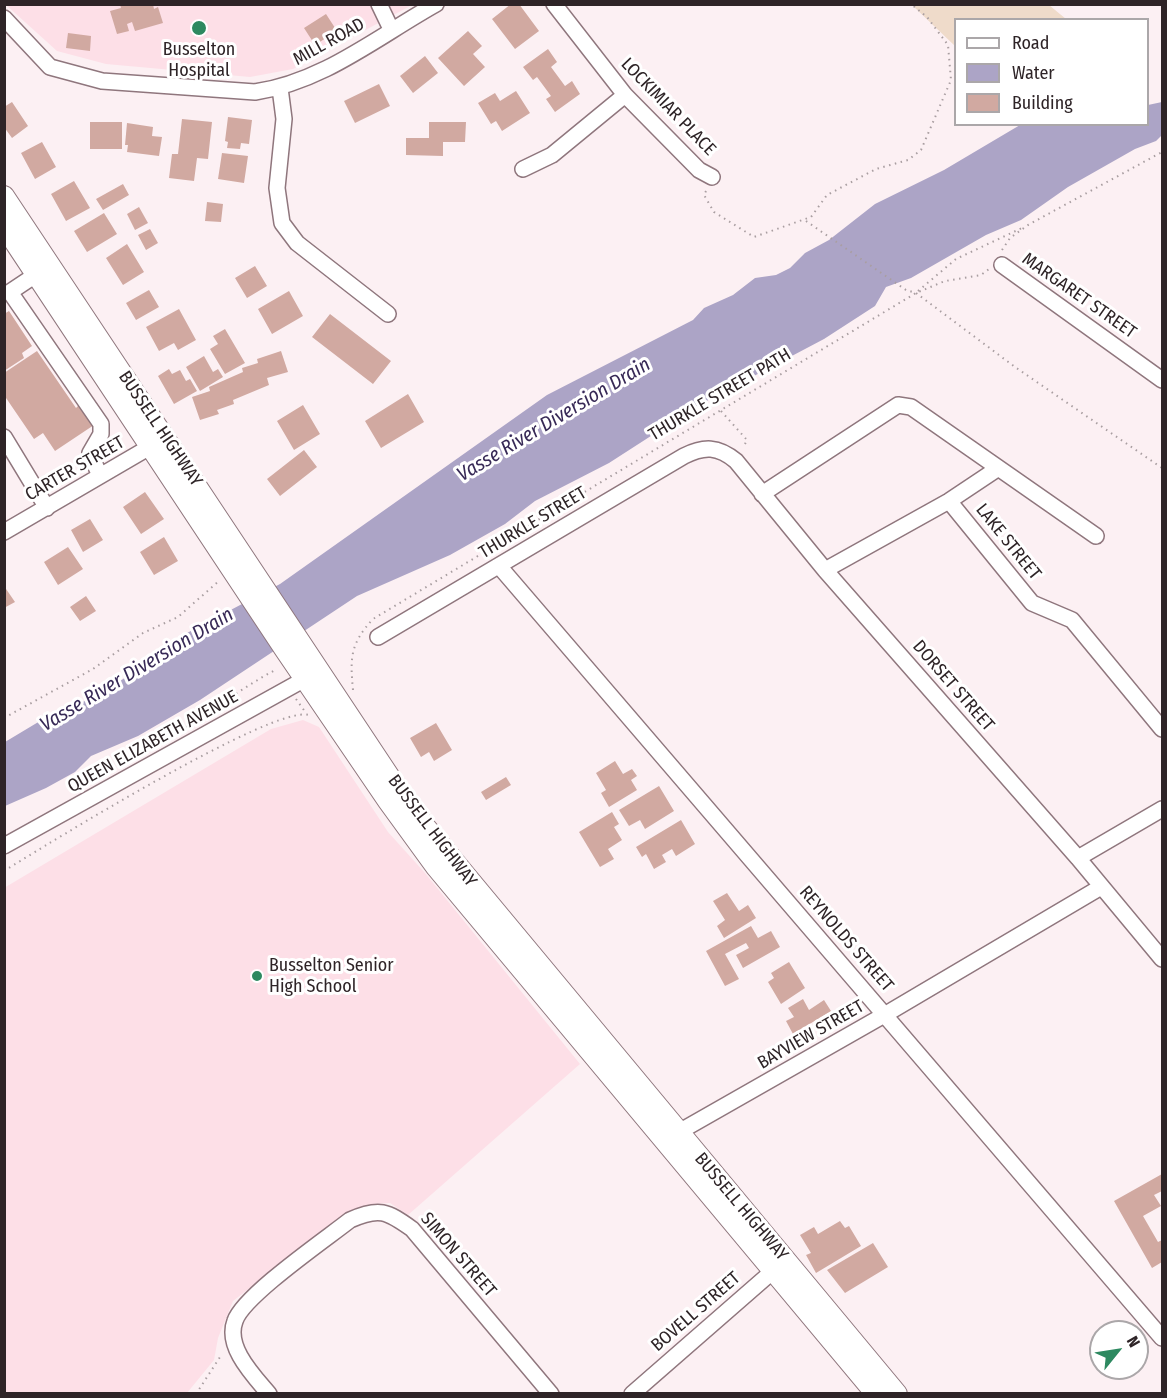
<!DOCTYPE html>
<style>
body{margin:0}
#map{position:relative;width:1167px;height:1398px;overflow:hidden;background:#fcf0f3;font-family:"Fira Sans Condensed",sans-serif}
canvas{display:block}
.frame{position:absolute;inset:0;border:6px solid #2e2427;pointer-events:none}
.legend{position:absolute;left:954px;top:18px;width:195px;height:108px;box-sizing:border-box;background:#fff;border:2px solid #aba7a9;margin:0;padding:8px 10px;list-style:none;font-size:18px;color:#2e2427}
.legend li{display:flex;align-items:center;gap:12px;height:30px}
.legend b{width:30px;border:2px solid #aba7a9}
.north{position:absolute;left:1089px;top:1320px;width:60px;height:60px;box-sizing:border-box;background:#fff;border:2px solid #aba7a9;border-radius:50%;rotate:60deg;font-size:16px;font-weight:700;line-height:24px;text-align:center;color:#2e2427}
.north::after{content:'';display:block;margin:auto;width:21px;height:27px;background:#2d8960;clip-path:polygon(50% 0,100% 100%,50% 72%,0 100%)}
</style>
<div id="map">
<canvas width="1167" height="1398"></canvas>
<div class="frame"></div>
<ul class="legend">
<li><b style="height:8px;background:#fff"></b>Road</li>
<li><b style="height:16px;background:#aca4c6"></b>Water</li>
<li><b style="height:16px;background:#d1a9a1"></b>Building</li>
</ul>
<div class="north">N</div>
</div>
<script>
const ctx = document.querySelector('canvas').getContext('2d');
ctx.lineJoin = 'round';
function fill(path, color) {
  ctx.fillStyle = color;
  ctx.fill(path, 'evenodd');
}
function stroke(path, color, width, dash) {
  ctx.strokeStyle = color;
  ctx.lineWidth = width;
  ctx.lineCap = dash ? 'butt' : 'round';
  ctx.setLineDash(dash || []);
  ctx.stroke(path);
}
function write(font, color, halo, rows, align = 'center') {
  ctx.font = font + ' "Fira Sans Condensed",sans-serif';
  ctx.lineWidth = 6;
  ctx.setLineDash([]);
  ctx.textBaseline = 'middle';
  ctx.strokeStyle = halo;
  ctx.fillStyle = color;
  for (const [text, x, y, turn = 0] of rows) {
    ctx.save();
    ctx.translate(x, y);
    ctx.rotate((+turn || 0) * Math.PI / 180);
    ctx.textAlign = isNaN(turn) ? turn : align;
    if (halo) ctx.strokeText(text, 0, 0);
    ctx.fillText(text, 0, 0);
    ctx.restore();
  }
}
const built = new Path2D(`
 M 5,4 L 412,5 L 293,69 L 250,77 L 106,64 L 57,51 Z
 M 303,720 L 319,727 L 388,832 L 425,873 L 580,1064 L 408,1215 L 390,1203 L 372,1204 L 340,1218 L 233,1301 L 218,1338 L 214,1360 L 187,1393 L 5,1393 L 4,888 L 271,729 Z`);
const green = new Path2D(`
 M 912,5 L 1049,5 L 1066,19 L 956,20 L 955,46 Z`);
const water = new Path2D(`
 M 1162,102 L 1162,135 L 1156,141 L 1135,149 L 1068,187 L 1021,220 L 986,235 L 911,278 L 886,287 L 875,306 L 824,339 L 699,405 L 609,463 L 535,501 L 505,524 L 450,555 L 357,596 L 200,700 L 138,736 L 91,756 L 75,772 L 46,788 L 5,806 L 5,742 L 40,721 L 105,692 L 187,633 L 280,584 L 547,395 L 693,320 L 704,308 L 733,295 L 755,278 L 776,275 L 790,268 L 805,253 L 829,240 L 875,204 L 944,170 L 1020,125 L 1148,124 L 1148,105 Z`);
const building = new Path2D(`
 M 120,4 L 153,4 L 154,9 L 158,7 L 163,23 L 135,31 L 132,22 L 127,24 L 129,31 L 117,34 L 110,11 L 121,8 Z
 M 511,4 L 519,4 L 539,31 L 515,49 L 492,19 Z
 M 326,14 L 337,31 L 315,45 L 304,28 Z
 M 468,31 L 482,46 L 473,54 L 485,67 L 464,86 L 438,58 Z
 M 68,33 L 91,36 L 90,51 L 66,48 Z
 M 548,49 L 557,62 L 551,67 L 565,86 L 572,81 L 580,94 L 555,112 L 546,99 L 551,96 L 537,77 L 533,80 L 523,67 Z
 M 425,56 L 438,73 L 413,93 L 400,76 Z
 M 379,84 L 390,106 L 355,123 L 344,101 Z
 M 516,91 L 530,113 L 502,131 L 496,121 L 491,124 L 478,103 L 495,93 L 500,101 Z
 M 12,102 L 28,126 L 12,138 L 4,127 L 4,107 Z
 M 228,117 L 252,120 L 249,144 L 241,143 L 240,149 L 227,148 L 228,142 L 225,141 Z
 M 182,119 L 212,122 L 208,159 L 197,158 L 194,181 L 169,178 L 172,154 L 178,154 Z
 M 90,122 L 122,122 L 122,149 L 90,149 Z
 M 429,122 L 466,122 L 465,142 L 443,142 L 443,156 L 406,155 L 406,138 L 429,138 Z
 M 127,123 L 153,127 L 152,136 L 162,137 L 159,156 L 127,152 L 128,145 L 125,145 Z
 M 42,142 L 56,167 L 35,179 L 21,153 Z
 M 222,153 L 248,156 L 244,183 L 218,179 Z
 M 74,181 L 90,208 L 66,221 L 51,194 Z
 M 123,184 L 129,195 L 103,210 L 96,199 Z
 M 207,202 L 223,204 L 221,222 L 205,221 Z
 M 139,207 L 148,223 L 135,230 L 127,214 Z
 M 104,213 L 117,234 L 87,252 L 74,231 Z
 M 150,229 L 158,243 L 146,250 L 138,235 Z
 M 127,244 L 144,272 L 123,285 L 106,258 Z
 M 255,266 L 267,286 L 247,298 L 235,278 Z
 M 149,290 L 159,307 L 136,320 L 126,303 Z
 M 289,291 L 303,316 L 272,334 L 258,309 Z
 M 179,309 L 196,340 L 178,350 L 174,343 L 159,351 L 146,327 Z
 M 9,311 L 32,346 L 22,353 L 24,358 L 4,371 L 4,314 Z
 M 330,314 L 391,361 L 373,384 L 312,337 Z
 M 225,329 L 245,363 L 225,374 L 210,349 L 218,344 L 213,336 Z
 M 37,351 L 76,408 L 80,404 L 94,425 L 55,451 L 43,433 L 34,439 L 4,395 L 4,373 Z
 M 281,351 L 288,372 L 267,378 L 269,385 L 233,400 L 234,404 L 217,410 L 219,414 L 200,420 L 192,397 L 210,391 L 209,387 L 243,372 L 242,368 L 258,363 L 257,359 Z
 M 204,356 L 213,372 L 218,369 L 223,377 L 200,391 L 186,367 Z
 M 169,369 L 172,374 L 180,370 L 186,381 L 190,379 L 197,391 L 174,404 L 158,376 Z
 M 408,394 L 424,422 L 381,448 L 365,421 Z
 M 303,405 L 320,434 L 294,450 L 277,421 Z
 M 304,450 L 317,467 L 280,496 L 267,479 Z
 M 145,492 L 164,519 L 141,534 L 123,507 Z
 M 90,519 L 103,540 L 83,552 L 71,530 Z
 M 164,537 L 178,561 L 154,575 L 140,552 Z
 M 68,547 L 83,569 L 58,585 L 44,562 Z
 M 4,586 L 15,602 L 4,608 Z
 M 86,596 L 96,611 L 80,621 L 70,607 Z
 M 436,723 L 452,750 L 434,761 L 429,752 L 421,757 L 410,738 Z
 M 615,761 L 623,774 L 632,769 L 637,776 L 631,780 L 637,790 L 609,807 L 601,793 L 606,790 L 596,773 Z
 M 506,777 L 511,785 L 486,800 L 481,792 Z
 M 659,786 L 674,811 L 645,829 L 640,820 L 629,826 L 619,810 Z
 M 612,812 L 619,824 L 614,827 L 622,840 L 608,849 L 614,859 L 600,867 L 579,832 Z
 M 681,820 L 695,844 L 676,856 L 672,849 L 662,855 L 666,862 L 654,869 L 646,854 L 642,857 L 636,847 Z
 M 727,893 L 739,911 L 748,905 L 756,918 L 724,938 L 717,926 L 725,920 L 713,901 Z
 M 751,926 L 758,938 L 771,931 L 780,947 L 743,968 L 736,955 L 749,948 L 746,943 L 725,954 L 739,979 L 725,986 L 706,951 Z
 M 789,962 L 805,988 L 781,1004 L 768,982 L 774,978 L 771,973 Z
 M 803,999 L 809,1010 L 824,1000 L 831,1011 L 793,1034 L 786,1021 L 794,1017 L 788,1008 Z
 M 1162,1174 L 1162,1191 L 1154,1195 L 1161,1206 L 1143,1216 L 1158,1242 L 1162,1240 L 1162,1262 L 1152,1268 L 1114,1201 Z
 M 840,1221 L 845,1228 L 849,1226 L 861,1246 L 816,1273 L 806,1255 L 811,1253 L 800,1235 L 814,1227 L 818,1234 Z
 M 873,1243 L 888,1267 L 845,1293 L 827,1270 Z`);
const path = new Path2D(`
 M 706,191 L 704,195 L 714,212 L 754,237 L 811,217 L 827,195 L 876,169 L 908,160 L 921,150 L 951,80 L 948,45 L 927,17 L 911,4
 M 806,221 L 906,290 L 916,293 L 1015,367 L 1162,468
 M 1002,250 L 1010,238 L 1028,225 L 1162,152
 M 918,291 L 956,259 L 1022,228
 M 721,411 L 747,440 L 743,448
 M 353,690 C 350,658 350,644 373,619 L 916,293 L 945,281 L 981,275 L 989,269
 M 296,699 L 306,713
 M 4,718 L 93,669 L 143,633 L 178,617 L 220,580
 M 181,730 C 213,710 243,687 277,669
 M 4,871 C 46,845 274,704 309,715
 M 196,1394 L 222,1354`);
const minor = new Path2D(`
 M 379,4 L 391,29
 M 554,4 L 625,95 L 699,170 L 712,177
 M 4,18 L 50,67 L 102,81 L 255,92 C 323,82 377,37 436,4
 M 280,88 L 284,119 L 277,188 L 282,223 L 297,243 L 388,314
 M 523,169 L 552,155 L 625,95
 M 1002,265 L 1162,380
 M 37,274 L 10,292 L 101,424 L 101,434 L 90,453 L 100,476
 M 4,437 L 47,508
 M 762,494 L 898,405 L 911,407 L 1096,536
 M 949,501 L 1032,603 L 1072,620 L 1162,729
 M 4,532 L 160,441
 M 499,566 L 1162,1338
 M 825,570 L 949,501 L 997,469
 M 378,637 L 684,456 C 704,446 718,446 736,461 L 825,570 L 1078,858 L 1162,959
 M 4,846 L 314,674
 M 1078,858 L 1162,809
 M 670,1137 L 886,1014 L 1101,887
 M 269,1394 C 254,1376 225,1347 235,1321 C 243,1296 326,1239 350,1220 C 379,1207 387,1211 412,1229 L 551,1394
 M 632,1394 L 781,1264`);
const major = new Path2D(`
 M 4,196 L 413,812 L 897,1394
 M 4,226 L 285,650 L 388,801 L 436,867 L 876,1394`);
const markers = [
 [199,28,8,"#2d8960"],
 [257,976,6,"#2d8960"]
];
const streetNames = [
 ["MILL ROAD",329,42,-29],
 ["LOCKIMIAR PLACE",668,107,46],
 ["MARGARET STREET",1079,296,35],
 ["THURKLE STREET PATH",720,395,-31],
 ["BUSSELL HIGHWAY",160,429,56],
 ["CARTER STREET",75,469,-30],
 ["THURKLE STREET",533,523,-31],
 ["LAKE STREET",1008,542,51],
 ["DORSET STREET",953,686,49],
 ["QUEEN ELIZABETH AVENUE",153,742,-29],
 ["BUSSELL HIGHWAY",432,831,53],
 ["REYNOLDS STREET",846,939,49],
 ["BAYVIEW STREET",811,1035,-30],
 ["BUSSELL HIGHWAY",741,1207,50],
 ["SIMON STREET",458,1255,49],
 ["BOVELL STREET",696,1312,-41]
];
const poiNames = [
 ["Busselton",199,50],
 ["Hospital",199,71],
 ["Busselton Senior",269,966,"left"],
 ["High School",269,987,"left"]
];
const waterNames = [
 ["Vasse River Diversion Drain",554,420,-31],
 ["Vasse River Diversion Drain",137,670,-31]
];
fill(built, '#fddfe7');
fill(green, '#efdbca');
fill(water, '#aca4c6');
fill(building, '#d1a9a1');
stroke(minor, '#8f767d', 18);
stroke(major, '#8f767d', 22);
stroke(path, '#a99ea1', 2, [1.5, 4.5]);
stroke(minor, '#fff', 15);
stroke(major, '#fff', 20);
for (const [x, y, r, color] of markers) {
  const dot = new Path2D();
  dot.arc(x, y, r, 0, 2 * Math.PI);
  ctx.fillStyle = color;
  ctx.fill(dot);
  stroke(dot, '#fff', 2);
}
write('18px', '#2e2427', '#fff', streetNames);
write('18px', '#2e2427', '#fff', poiNames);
write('italic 20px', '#372956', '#fff', waterNames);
</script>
